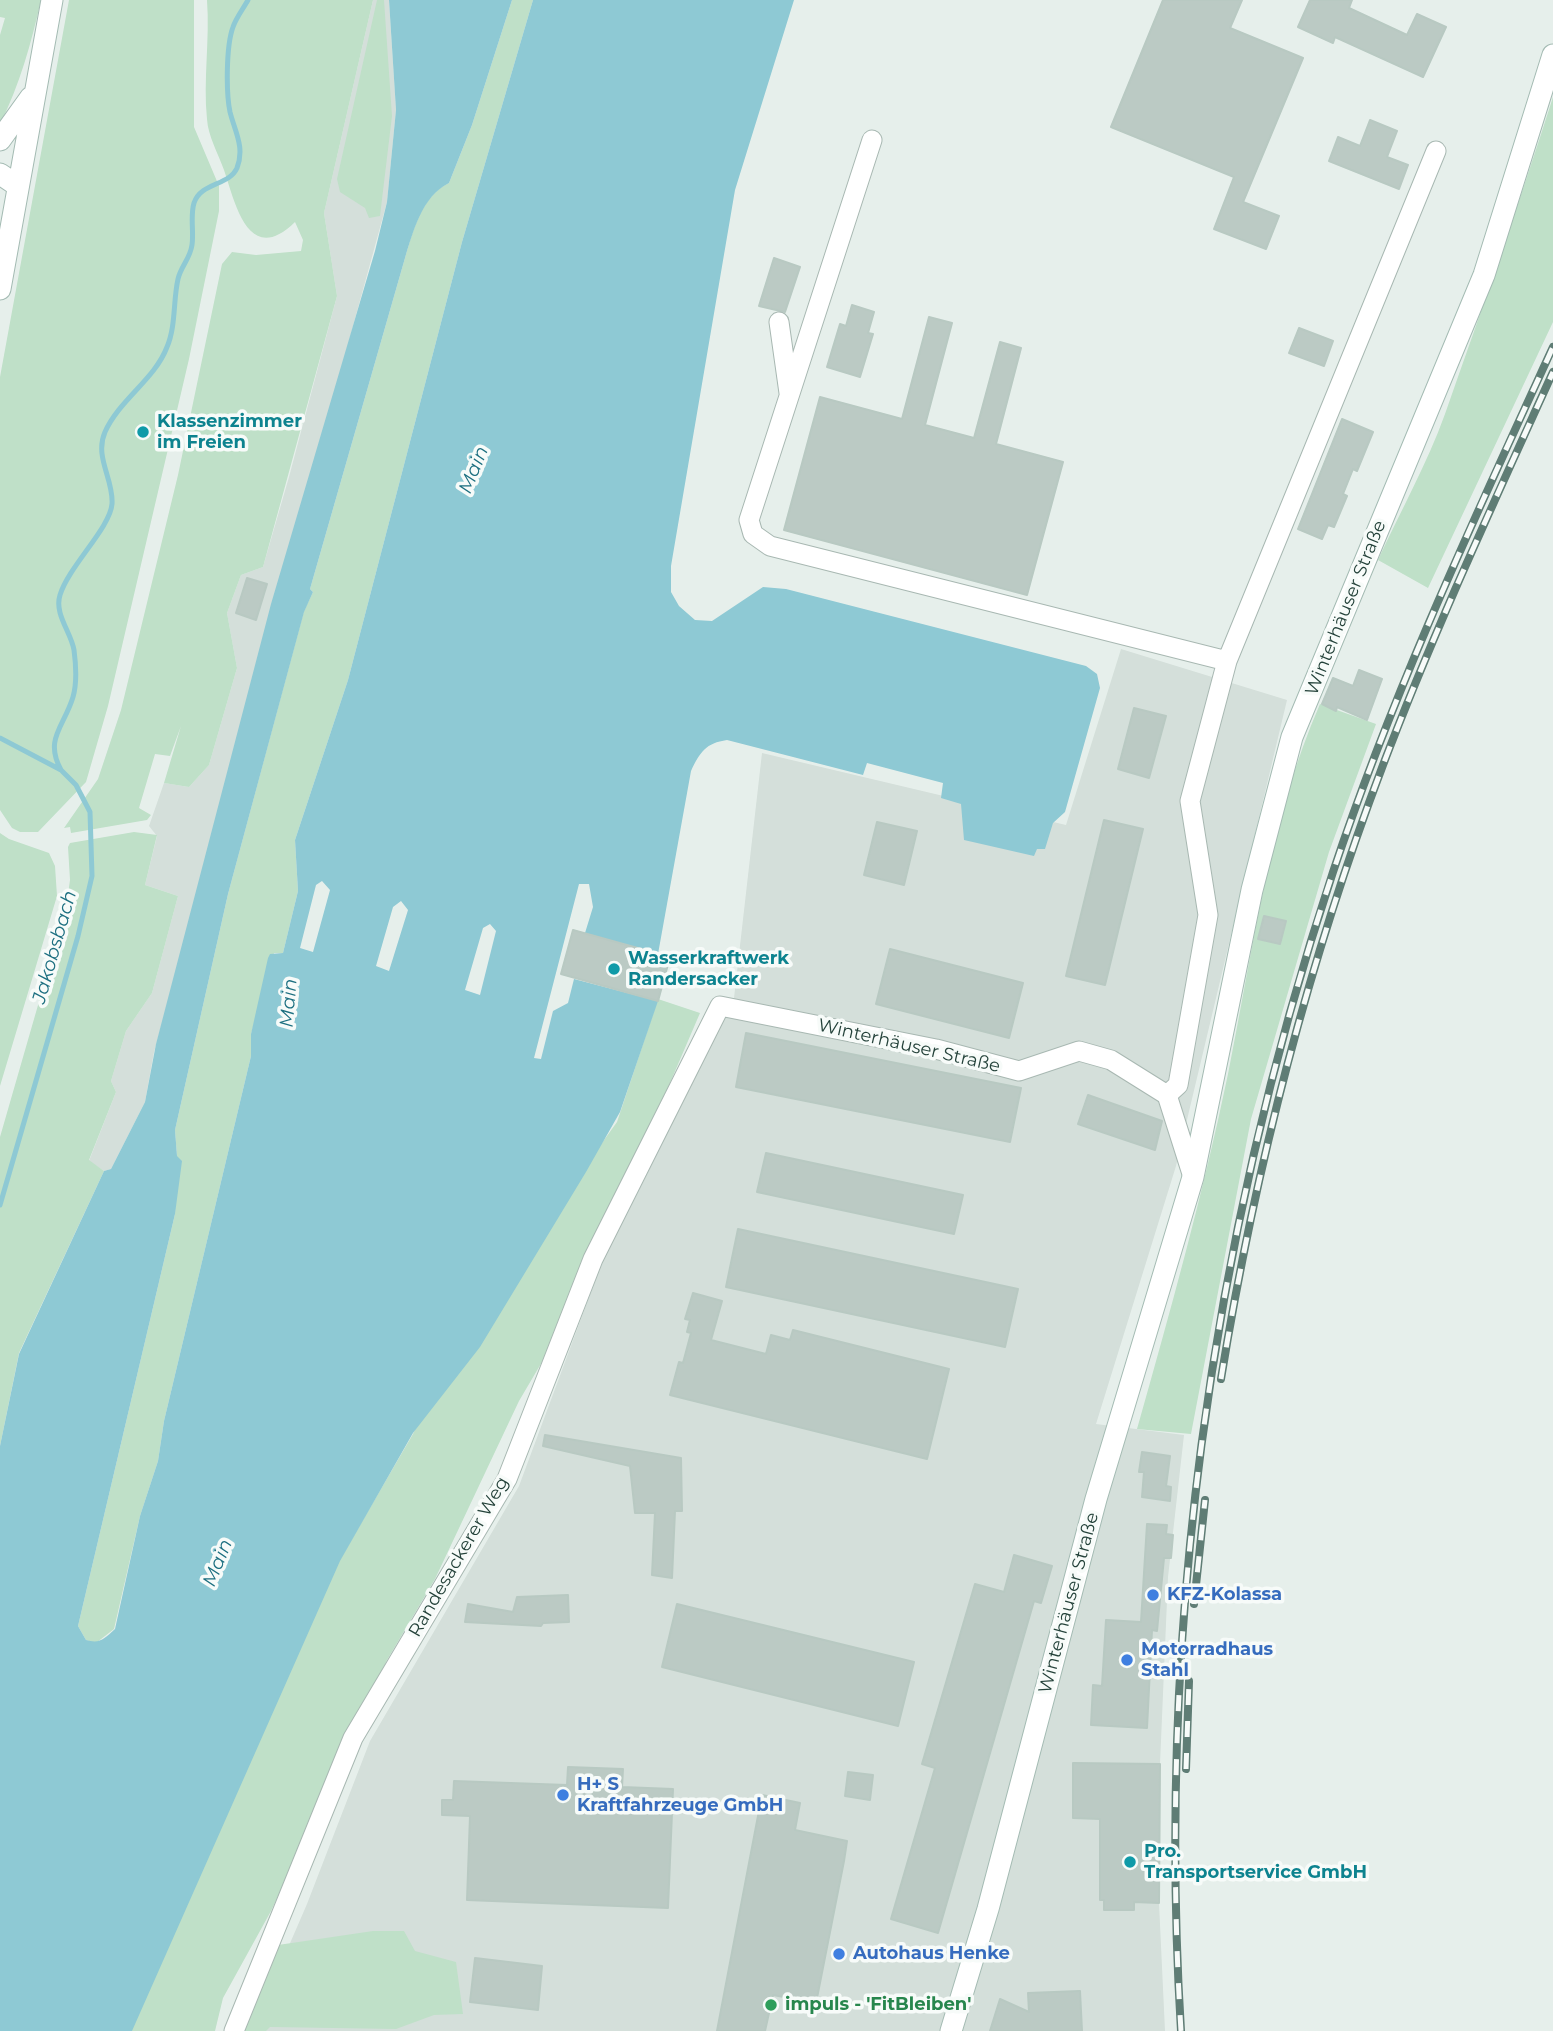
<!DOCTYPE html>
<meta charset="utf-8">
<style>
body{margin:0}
canvas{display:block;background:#e6efeb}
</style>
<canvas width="1553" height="2031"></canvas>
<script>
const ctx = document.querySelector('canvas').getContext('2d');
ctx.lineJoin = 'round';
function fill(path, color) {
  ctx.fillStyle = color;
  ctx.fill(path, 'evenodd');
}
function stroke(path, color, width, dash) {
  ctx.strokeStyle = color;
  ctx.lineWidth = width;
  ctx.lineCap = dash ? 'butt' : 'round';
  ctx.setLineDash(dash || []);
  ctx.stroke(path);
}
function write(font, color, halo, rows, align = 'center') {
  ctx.font = font + ' Montserrat,sans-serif';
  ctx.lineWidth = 7;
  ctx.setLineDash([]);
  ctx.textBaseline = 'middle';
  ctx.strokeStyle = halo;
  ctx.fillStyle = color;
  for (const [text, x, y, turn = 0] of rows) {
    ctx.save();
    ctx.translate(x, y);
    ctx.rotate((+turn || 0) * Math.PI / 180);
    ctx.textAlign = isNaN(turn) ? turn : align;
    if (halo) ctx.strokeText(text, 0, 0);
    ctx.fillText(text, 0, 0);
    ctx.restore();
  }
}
const built = new Path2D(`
 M 373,0 L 389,0 L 396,110 L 387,202 L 154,1052 L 145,1102 L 111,1169 L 104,1171 L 89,1161 L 116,1092 L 111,1081 L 126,1031 L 152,993 L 178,896 L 145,885 L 157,836 L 149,826 L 164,783 L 189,787 L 209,765 L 237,668 L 227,613 L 241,575 L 263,567 L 289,477 L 337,296 L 324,213 Z
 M 1121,649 L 1287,700 L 1176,1166 L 1096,1424 L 1184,1435 L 1168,1577 L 1160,1764 L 1159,1903 L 1165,2031 L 252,2031 L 307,1904 L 370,1741 L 519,1486 L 601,1265 L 734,998 L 762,753 L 1066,825 Z`);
const green = new Path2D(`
 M 0,0 L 41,0 C 31,44 20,84 0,124 L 0,35 L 5,18 L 0,17 Z
 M 69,0 L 194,0 L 194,127 L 219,186 L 219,211 L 189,359 L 108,706 L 86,782 L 38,832 L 20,832 L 12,828 L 0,810 L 0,377 Z
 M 207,0 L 373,0 L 324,213 L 337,296 L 263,567 L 241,575 L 227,613 L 237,668 L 209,765 L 189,787 L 164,783 L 181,726 L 170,756 L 155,754 L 139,808 L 151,815 L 147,820 L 71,833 L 70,827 L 64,828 L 98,779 L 121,710 L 178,475 L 222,264 L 232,252 L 256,255 L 301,251 L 303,240 L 295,222 C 248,268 235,202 224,170 C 218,153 208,136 207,119 C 203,80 210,40 207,0 Z
 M 377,0 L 384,0 L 392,116 L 380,216 L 369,218 L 365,208 L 340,192 L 337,179 Z
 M 512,0 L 533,0 L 462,242 L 348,680 L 295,840 L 298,891 L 283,953 L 274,953 L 251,1034 L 251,1056 L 164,1421 L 158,1461 L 140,1516 L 114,1629 L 96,1643 L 86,1640 L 78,1626 L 175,1214 L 177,1156 L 175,1130 L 228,894 L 304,611 L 313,592 L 310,589 L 405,258 C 413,231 422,195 449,183 L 472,125 Z
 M 1553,97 L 1553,322 L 1428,588 L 1378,560 C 1400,512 1427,464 1445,414 C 1482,309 1519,204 1553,97 Z
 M 1320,704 L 1376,724 L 1329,852 L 1251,1119 L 1191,1434 L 1137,1429 C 1170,1312 1203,1194 1228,1074 C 1253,951 1269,820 1320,704 Z
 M 134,832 L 157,835 L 145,885 L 178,896 L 152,993 L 126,1031 L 111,1081 L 116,1092 L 89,1160 L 104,1171 L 19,1353 L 0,1446 L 0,1137 L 66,908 L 70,880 L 68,847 L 70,843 Z
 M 0,833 L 9,839 L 49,853 L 55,866 L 57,896 L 0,1086 Z
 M 658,999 L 700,1013 L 572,1311 L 519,1401 L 435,1579 L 387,1660 L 271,1911 L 223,1998 L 215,2031 L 109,2031 L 339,1561 L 413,1434 L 469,1314 L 541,1228 L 617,1122 Z
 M 373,1931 L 404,1931 L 415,1951 L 456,1962 L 463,2014 L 434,2015 L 396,2029 L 270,2027 L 266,2031 L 243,2031 L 278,1945 Z`);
const water = new Path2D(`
 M 389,0 L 512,0 L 472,125 L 449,183 C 422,196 413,232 405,258 L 310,589 L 313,592 L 304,612 L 228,894 L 175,1130 L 177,1156 L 182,1161 L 175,1214 L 78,1626 L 86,1640 C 100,1644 104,1639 115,1629 L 140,1516 L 158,1461 L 164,1421 L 251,1056 L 251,1034 L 268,958 L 270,954 L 283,953 L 298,891 L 295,840 L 348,680 L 462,242 L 533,0 L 794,0 L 735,190 L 671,566 L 671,592 L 679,606 L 695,620 L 712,621 L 763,587 L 786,589 L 1086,666 L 1097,674 L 1100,688 L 1065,812 L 1053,823 L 1045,849 L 1037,849 L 1034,856 L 964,840 L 961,804 L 941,798 L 943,783 L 867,763 L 863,775 L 727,740 C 706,743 700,752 691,771 L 658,954 L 585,933 L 593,907 L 589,884 L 579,884 L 534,1058 L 541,1059 L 553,1011 L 568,1003 L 574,979 L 658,1001 L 620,1112 L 586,1172 L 480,1347 L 413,1433 L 340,1561 L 132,2031 L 0,2031 L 0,1446 L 19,1354 L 104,1171 L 111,1169 L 145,1102 L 156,1044 L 271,604 L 375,251 L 387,202 L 396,110 ZM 322,881 L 330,890 L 313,952 L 300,948 L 316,885 ZM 401,901 L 408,910 L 389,971 L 376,966 L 393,907 ZM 490,924 L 496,931 L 480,995 L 465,990 L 483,928 Z`);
const stream = new Path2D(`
 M 0,738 L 61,770 L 76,785 L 90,812 L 92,876 L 78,936 L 0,1205
 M 61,770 C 44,739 64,727 73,697 C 77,683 76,665 74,650 C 71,632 54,614 60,595 C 69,566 110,528 112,504 C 114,480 94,457 105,432 C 119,400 155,379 167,347 C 176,326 173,301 178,279 C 181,266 190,259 192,245 C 194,232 190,216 194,203 C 201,182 229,186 237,168 C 245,147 235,132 230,112 C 226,93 226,46 233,27 C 236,18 243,9 248,0`);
const building = new Path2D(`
 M 1163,0 L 1242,0 L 1230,28 L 1303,58 L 1243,202 L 1279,216 L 1266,249 L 1214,229 L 1234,177 L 1111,127 Z
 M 1310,0 L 1352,0 L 1349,8 L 1407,35 L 1417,14 L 1446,27 L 1423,77 L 1335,37 L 1333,43 L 1298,27 Z
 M 1370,120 L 1397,131 L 1387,157 L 1408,165 L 1399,189 L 1329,161 L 1338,137 L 1360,146 Z
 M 774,258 L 800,267 L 785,312 L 759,306 Z
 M 852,305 L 874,312 L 868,333 L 873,334 L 860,377 L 827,367 L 840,324 L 846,326 Z
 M 929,317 L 952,323 L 925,425 L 974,438 L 1000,342 L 1021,348 L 996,444 L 1063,462 L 1027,595 L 784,530 L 820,397 L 902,419 Z
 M 1299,328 L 1333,341 L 1324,366 L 1289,353 Z
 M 1342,419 L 1373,432 L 1357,471 L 1353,469 L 1343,494 L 1347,496 L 1334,527 L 1328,525 L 1322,539 L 1298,529 Z
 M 247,578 L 267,584 L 256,620 L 236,613 Z
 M 1359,670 L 1382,679 L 1367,720 L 1337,707 L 1336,711 L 1322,704 L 1333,678 L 1353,686 Z
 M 1134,708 L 1166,716 L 1149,778 L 1118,769 Z
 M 1104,820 L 1143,829 L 1105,985 L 1066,976 Z
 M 877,822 L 917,831 L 904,885 L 864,875 Z
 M 1264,916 L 1286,921 L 1280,944 L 1258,939 Z
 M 573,930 L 670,957 L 658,1001 L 561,974 Z
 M 890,949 L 1023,983 L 1009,1038 L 876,1004 Z
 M 746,1033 L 1021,1088 L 1010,1142 L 736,1087 Z
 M 1088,1095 L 1162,1121 L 1155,1150 L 1078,1124 Z
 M 766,1153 L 963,1195 L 954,1234 L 757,1192 Z
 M 738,1229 L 1018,1289 L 1005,1347 L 726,1287 Z
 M 693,1293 L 722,1301 L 711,1340 L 766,1354 L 771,1335 L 790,1340 L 793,1330 L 949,1369 L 927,1459 L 670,1395 L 679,1362 L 683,1363 L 691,1333 L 687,1332 L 690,1320 L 685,1319 Z
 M 545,1435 L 681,1458 L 682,1511 L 675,1511 L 672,1578 L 652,1575 L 655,1513 L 635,1513 L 630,1466 L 543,1446 Z
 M 1142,1452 L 1170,1456 L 1166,1486 L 1171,1487 L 1170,1501 L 1142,1497 L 1144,1472 L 1139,1472 Z
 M 1147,1524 L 1167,1525 L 1166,1534 L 1173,1535 L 1171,1558 L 1164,1558 L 1157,1631 L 1152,1630 L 1147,1728 L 1091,1725 L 1093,1685 L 1102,1686 L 1106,1620 L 1141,1622 Z
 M 1014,1555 L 1052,1566 L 1041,1603 L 1034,1601 L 938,1933 L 891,1919 L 935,1768 L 922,1764 L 975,1584 L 1004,1592 Z
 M 568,1595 L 569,1622 L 543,1623 L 541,1626 L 465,1622 L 468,1604 L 513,1612 L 517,1597 Z
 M 677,1604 L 914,1662 L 898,1726 L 662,1667 Z
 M 1073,1763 L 1160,1764 L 1159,1903 L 1134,1902 L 1134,1910 L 1104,1910 L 1104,1900 L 1100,1900 L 1100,1819 L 1073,1818 Z
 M 568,1767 L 623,1769 L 622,1787 L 673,1789 L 668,1908 L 467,1900 L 470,1816 L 442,1815 L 442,1800 L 453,1800 L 454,1781 L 567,1785 Z
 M 848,1772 L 873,1775 L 870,1800 L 845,1796 Z
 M 762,1795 L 800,1803 L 795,1830 L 847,1841 L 844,1861 L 816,2003 L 773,1995 L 765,2031 L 717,2031 Z
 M 475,1958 L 542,1966 L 538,2010 L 470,2002 Z
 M 1080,1991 L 1082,2031 L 990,2031 L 1000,1999 L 1029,2012 L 1028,1993 Z`);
const street = new Path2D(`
 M 872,140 L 749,520 L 753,534 L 770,546 L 1227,661
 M 779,322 L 789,393
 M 1167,1095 L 1178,1085 L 1208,915 L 1190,801 L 1227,661 L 1436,151
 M 234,2031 L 353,1738 L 507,1479 L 593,1259 L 720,1006 L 936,1049 L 1019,1071 L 1079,1051 L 1111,1060 L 1167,1095 L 1193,1177`);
const secondary = new Path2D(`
 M 0,140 L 31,97
 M 0,174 L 18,186
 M 0,289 L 52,0
 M 951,2031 L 988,1909 L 1096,1499 L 1193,1177 L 1252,890 L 1292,737 L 1484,275 L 1553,55`);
const rail = new Path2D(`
 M 1221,1379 C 1255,1169 1308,963 1383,765 C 1434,631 1494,502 1553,372
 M 1194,1604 L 1205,1500
 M 1186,1769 L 1189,1681
 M 1181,2031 C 1157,1640 1209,1245 1333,872 C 1393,692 1474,519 1553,347`);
const markers = [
 [143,432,7,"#0f9aa8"],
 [614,969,7,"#0f9aa8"],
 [1153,1595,7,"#3f7fe0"],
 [1127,1660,7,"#3f7fe0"],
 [563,1795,7,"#3f7fe0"],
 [1130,1862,7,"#0f9aa8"],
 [839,1954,7,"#3f7fe0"],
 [771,2005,7,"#2e9e5b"]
];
const cultureNames = [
 ["Klassenzimmer",157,422],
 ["im Freien",157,443],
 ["Wasserkraftwerk",628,959],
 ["Randersacker",628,980],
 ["Pro.",1144,1852],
 ["Transportservice GmbH",1144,1873]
];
const streetNames = [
 ["Winterhäuser Straße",1346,608,-68],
 ["Winterhäuser Straße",909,1046,13],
 ["Randesackerer Weg",459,1557,-60],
 ["Winterhäuser Straße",1069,1603,-75]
];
const shopNames = [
 ["KFZ-Kolassa",1167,1595],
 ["Motorradhaus",1141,1650],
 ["Stahl",1141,1671],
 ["H+ S",577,1785],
 ["Kraftfahrzeuge GmbH",577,1806],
 ["Autohaus Henke",853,1954]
];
const leisureNames = [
 ["impuls - 'FitBleiben'",785,2005]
];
const waterNames = [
 ["Main",474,470,-68],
 ["Jakobsbach",55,947,-74],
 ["Main",289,1003,-85],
 ["Main",218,1563,-68]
];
fill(built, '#d4dfda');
fill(green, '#bfe0c8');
fill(water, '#8ec9d4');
stroke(stream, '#8ec9d4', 5);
fill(building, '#bbcac4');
stroke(building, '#b8c9c2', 2);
stroke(street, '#a8b8b2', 21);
stroke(secondary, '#a4bbb3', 23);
stroke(street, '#fff', 19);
stroke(secondary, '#fff', 21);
stroke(rail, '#5f7d75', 8);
stroke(rail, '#f7fbf9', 5, [16]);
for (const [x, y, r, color] of markers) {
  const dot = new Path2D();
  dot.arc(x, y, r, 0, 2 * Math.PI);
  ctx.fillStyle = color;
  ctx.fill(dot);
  stroke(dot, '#f7fbf9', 2.5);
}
write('bold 18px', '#0d838f', '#f7fbf9', cultureNames, 'left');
write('18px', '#24423a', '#f7fbf9', streetNames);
write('bold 18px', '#366cbe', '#f7fbf9', shopNames, 'left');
write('bold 18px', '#27864d', '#f7fbf9', leisureNames, 'left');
write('italic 19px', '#1c6f80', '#f7fbf9', waterNames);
</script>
